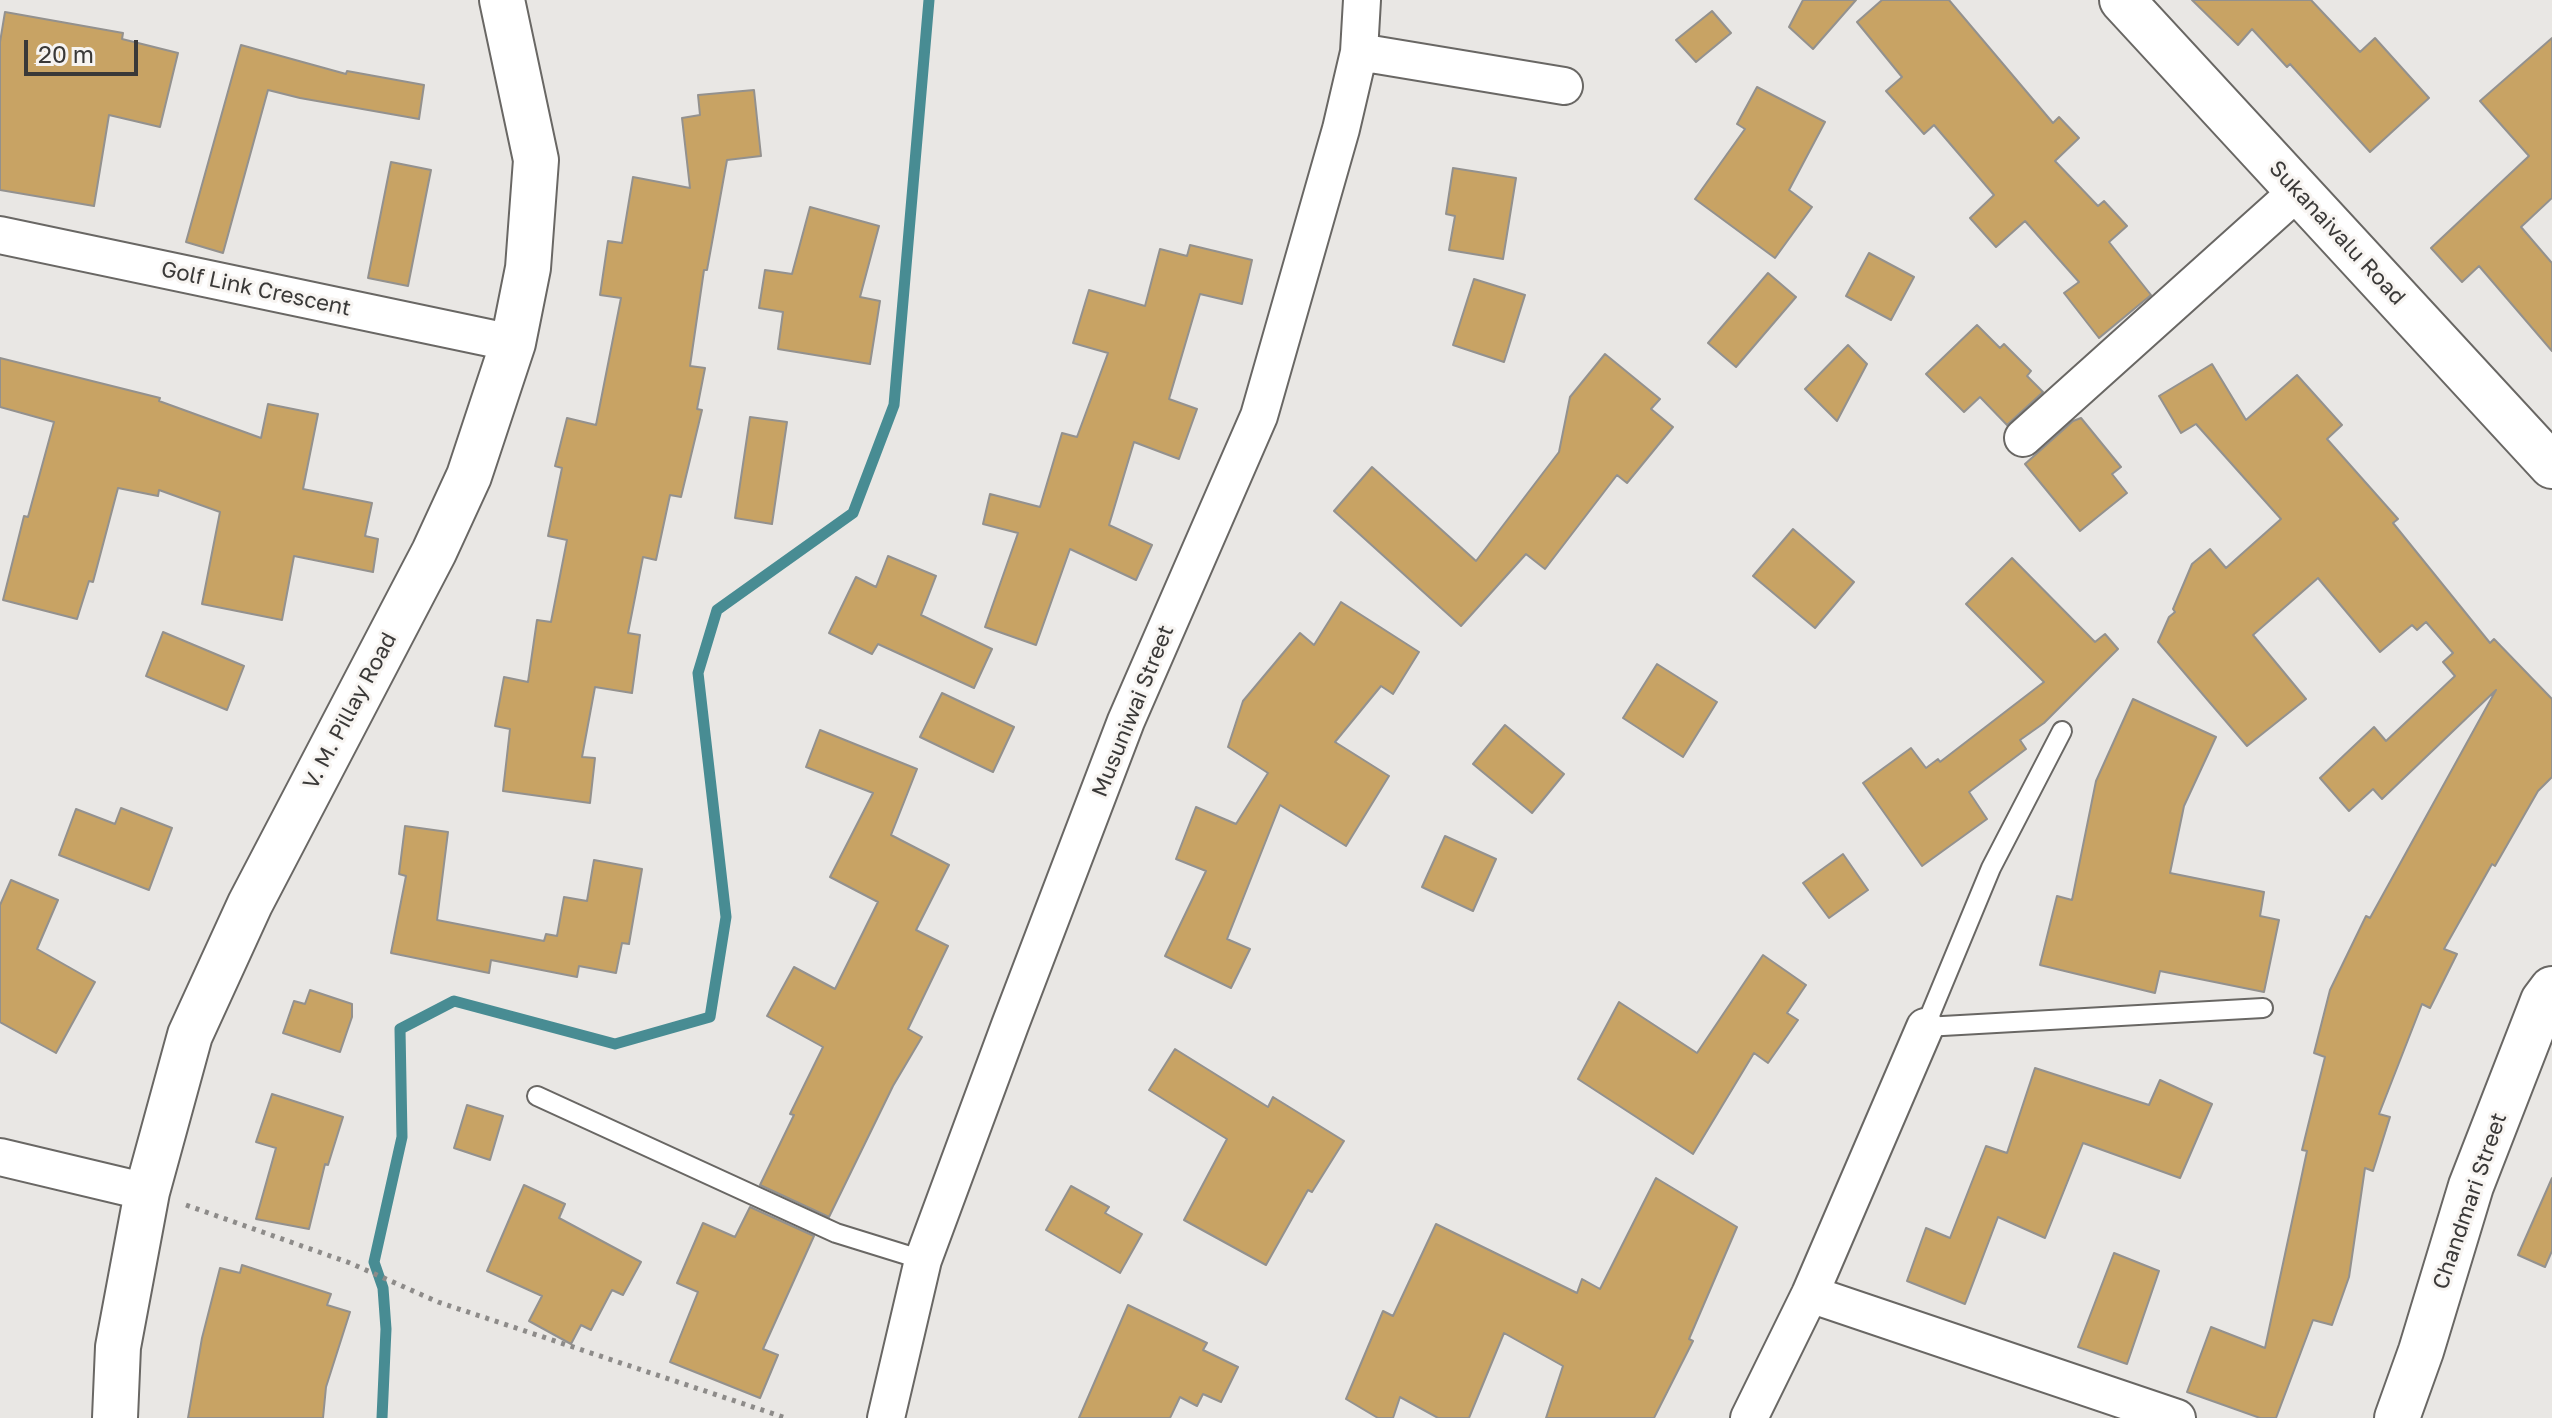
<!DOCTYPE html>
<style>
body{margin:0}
#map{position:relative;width:2552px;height:1418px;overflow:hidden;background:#e9e7e4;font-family:"Golos Text",sans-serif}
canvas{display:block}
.scale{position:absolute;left:24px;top:40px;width:114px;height:36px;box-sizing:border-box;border:4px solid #3a3938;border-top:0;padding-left:10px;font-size:24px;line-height:28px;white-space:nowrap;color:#3a3938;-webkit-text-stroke:6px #f7f4f1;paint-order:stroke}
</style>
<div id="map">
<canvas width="2552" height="1418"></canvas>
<div class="scale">20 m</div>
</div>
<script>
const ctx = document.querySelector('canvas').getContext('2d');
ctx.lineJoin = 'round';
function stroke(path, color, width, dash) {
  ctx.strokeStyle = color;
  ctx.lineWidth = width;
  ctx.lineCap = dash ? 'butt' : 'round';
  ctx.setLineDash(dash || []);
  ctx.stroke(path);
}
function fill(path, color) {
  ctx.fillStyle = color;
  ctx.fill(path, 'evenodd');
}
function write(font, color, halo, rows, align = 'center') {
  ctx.font = font + ' "Golos Text",sans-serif';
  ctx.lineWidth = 6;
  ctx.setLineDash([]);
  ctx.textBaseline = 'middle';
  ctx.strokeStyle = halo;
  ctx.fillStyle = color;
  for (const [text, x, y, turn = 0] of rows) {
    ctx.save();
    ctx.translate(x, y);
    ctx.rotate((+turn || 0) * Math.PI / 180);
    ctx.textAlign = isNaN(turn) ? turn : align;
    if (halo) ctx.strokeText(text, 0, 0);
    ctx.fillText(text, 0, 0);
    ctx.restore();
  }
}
const stream = new Path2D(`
 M 382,1418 L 386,1329 L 383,1288 L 374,1262 L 402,1137 L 400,1029 L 454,1001 L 615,1044 L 710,1017 L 726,917 L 698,673 L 717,610 L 853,513 L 894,405 L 929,0`);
const building = new Path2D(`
 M 1803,0 L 1856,0 L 1813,49 L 1789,27 Z
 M 1882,0 L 1949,0 L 2053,123 L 2059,117 L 2079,138 L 2055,161 L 2098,206 L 2104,201 L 2127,226 L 2109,242 L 2151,295 L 2099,338 L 2064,293 L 2079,282 L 2025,221 L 1996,247 L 1970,218 L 1994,195 L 1934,125 L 1924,134 L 1886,91 L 1902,77 L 1857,22 Z
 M 2192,0 L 2311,0 L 2360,52 L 2375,38 L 2429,98 L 2370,152 L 2290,64 L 2287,67 L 2252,29 L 2238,45 Z
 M 1712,11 L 1731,33 L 1696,62 L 1676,40 Z
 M 5,12 L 123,33 L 122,39 L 178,53 L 160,127 L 109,115 L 94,206 L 0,190 L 0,42 Z
 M 2552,38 L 2552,198 L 2521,227 L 2552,263 L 2552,351 L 2479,266 L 2462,282 L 2431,248 L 2529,156 L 2480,101 Z
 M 241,45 L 346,74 L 347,71 L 424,85 L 419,119 L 300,98 L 268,90 L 223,253 L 186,242 Z
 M 1757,87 L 1825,122 L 1789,190 L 1812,207 L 1775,258 L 1695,199 L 1745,129 L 1737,124 Z
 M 754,90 L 761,156 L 727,160 L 707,270 L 704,270 L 690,366 L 705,368 L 697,409 L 702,410 L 681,497 L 670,495 L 656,560 L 643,557 L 628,633 L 640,635 L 632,693 L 595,687 L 582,757 L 595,758 L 590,803 L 503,791 L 510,729 L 495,726 L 504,677 L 528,682 L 537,620 L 551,622 L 567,540 L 548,536 L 562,468 L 555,466 L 567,418 L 596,425 L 621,298 L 600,295 L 608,241 L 622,243 L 633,177 L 690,188 L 682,118 L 700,115 L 698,95 Z
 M 391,162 L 431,170 L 408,286 L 368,278 Z
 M 1453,168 L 1516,178 L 1503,259 L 1449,250 L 1455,216 L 1446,214 Z
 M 810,207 L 879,226 L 860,297 L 880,301 L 870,364 L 778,349 L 783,312 L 759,308 L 765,270 L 792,274 Z
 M 1190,245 L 1252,260 L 1242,304 L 1200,294 L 1169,399 L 1197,409 L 1179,459 L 1134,442 L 1109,525 L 1152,545 L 1136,580 L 1070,549 L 1036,645 L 985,627 L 1018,533 L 983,524 L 990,494 L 1040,507 L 1062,433 L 1077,437 L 1108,353 L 1073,343 L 1089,290 L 1145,306 L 1160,249 L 1187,256 Z
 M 1869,253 L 1914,277 L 1891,320 L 1846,296 Z
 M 1768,273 L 1796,297 L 1736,367 L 1708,343 Z
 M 1474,279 L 1525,295 L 1504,362 L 1453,345 Z
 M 1977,325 L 2000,348 L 2004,344 L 2031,371 L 2027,376 L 2043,392 L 2007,425 L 1980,397 L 1964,412 L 1926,374 Z
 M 1848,345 L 1867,364 L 1837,421 L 1805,389 Z
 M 1605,354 L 1660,399 L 1651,409 L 1673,427 L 1627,483 L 1617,475 L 1545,569 L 1526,554 L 1461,626 L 1334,511 L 1372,467 L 1476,561 L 1559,452 L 1570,397 Z
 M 0,358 L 160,398 L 159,401 L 261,438 L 268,404 L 318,414 L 303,489 L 372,503 L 365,536 L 378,539 L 373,572 L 294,556 L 282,620 L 202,604 L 220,512 L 159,490 L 158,496 L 118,488 L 93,582 L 89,581 L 77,619 L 3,600 L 24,516 L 28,517 L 54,422 L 0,407 Z
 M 2212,364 L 2246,420 L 2297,375 L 2342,425 L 2327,439 L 2398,519 L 2393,523 L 2490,643 L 2494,639 L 2552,699 L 2552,777 L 2538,791 L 2495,866 L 2492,864 L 2444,949 L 2457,954 L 2430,1008 L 2422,1004 L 2379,1114 L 2390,1117 L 2373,1171 L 2365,1168 L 2349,1277 L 2332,1325 L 2313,1320 L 2276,1418 L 2260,1418 L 2187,1392 L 2211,1327 L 2265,1348 L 2307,1151 L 2302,1150 L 2325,1057 L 2314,1053 L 2330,990 L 2366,916 L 2370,918 L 2496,690 L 2382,799 L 2373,789 L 2349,811 L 2320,778 L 2374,727 L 2386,741 L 2455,676 L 2443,662 L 2453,653 L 2426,622 L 2417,630 L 2412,625 L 2380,652 L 2318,578 L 2253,635 L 2306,699 L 2247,746 L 2158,642 L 2169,617 L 2175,612 L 2173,609 L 2192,564 L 2210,549 L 2226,568 L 2281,519 L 2196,424 L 2181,433 L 2159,396 Z
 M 750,417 L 787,422 L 772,524 L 735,518 Z
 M 2081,418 L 2121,467 L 2112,474 L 2127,493 L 2080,531 L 2025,464 L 2073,421 Z
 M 1793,529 L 1854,582 L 1815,628 L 1753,576 Z
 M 888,556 L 936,576 L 921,615 L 992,649 L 974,688 L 878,644 L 872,654 L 829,633 L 856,577 L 876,587 Z
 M 2012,558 L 2095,642 L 2105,634 L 2118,649 L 2044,723 L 2020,740 L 2026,749 L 1969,792 L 1987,819 L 1922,866 L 1863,783 L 1911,748 L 1926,768 L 1938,759 L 1940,762 L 2044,682 L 1966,604 Z
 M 1341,602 L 1419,652 L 1393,694 L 1381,686 L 1335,742 L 1389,776 L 1346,846 L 1280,805 L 1227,939 L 1250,949 L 1231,988 L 1165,956 L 1206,871 L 1176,859 L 1196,807 L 1236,824 L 1268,773 L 1228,747 L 1243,701 L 1300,633 L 1314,645 Z
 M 163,632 L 244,666 L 227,710 L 146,676 Z
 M 1657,664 L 1717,702 L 1683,757 L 1623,718 Z
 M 942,693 L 1014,727 L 993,772 L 920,737 Z
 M 2133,699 L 2216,737 L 2184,806 L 2170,873 L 2264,892 L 2260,916 L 2279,920 L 2264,992 L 2160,971 L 2155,993 L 2040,965 L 2057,896 L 2072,900 L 2096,781 Z
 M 1505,725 L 1564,774 L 1532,813 L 1473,764 Z
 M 820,730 L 917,769 L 891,835 L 949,865 L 916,930 L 948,946 L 908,1029 L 922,1037 L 893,1086 L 829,1217 L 760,1185 L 794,1115 L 790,1114 L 823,1047 L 767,1016 L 794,967 L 835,989 L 878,902 L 830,877 L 873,793 L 806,767 Z
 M 121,808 L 172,828 L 149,890 L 59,855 L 76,809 L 115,824 Z
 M 405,826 L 448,832 L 437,920 L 544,941 L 546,934 L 557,936 L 564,897 L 587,901 L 594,860 L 642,869 L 629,944 L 622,943 L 616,973 L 579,966 L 577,977 L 491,960 L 489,973 L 391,953 L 406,876 L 399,874 Z
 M 1445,836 L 1496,859 L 1473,911 L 1422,887 Z
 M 1843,854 L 1868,890 L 1829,918 L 1803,883 Z
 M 11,880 L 58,900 L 37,949 L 95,982 L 56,1053 L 0,1022 L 0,905 Z
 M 1763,955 L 1806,985 L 1787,1013 L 1798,1020 L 1768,1063 L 1754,1053 L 1693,1154 L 1578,1079 L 1619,1002 L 1697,1053 Z
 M 310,990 L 352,1004 L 352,1017 L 340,1052 L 283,1033 L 294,1001 L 305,1004 Z
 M 1175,1049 L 1268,1107 L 1273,1097 L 1344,1141 L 1312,1192 L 1308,1190 L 1266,1265 L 1184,1220 L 1227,1139 L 1149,1090 Z
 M 2035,1068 L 2149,1105 L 2160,1080 L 2212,1104 L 2180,1178 L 2083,1143 L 2045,1238 L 1998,1217 L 1965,1304 L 1907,1281 L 1926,1228 L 1950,1238 L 1986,1146 L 2007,1153 Z
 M 272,1094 L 343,1117 L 328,1165 L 325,1164 L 309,1229 L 256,1219 L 276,1148 L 256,1142 Z
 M 467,1105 L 503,1116 L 490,1160 L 454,1148 Z
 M 1656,1178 L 1737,1227 L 1689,1339 L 1693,1341 L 1654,1418 L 1546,1418 L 1563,1366 L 1504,1333 L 1469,1418 L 1438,1418 L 1400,1397 L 1393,1418 L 1378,1418 L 1346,1399 L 1383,1311 L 1393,1316 L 1436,1224 L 1577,1293 L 1582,1279 L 1600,1289 Z
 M 2552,1178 L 2552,1251 L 2545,1267 L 2518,1255 Z
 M 524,1185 L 565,1204 L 559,1218 L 641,1262 L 623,1295 L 612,1290 L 591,1330 L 581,1325 L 571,1344 L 529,1321 L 542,1296 L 487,1271 Z
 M 1071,1186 L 1109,1207 L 1105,1213 L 1142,1234 L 1120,1273 L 1046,1230 Z
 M 750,1207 L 814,1236 L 763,1349 L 778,1355 L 760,1398 L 670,1362 L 698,1292 L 677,1283 L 703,1223 L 735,1237 Z
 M 2114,1253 L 2159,1271 L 2127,1364 L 2078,1347 Z
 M 242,1265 L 331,1294 L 327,1305 L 350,1312 L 326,1387 L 323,1418 L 188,1418 L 202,1338 L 220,1268 L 240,1273 Z
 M 1128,1305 L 1207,1343 L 1203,1350 L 1238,1367 L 1221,1402 L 1203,1394 L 1197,1406 L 1180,1397 L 1170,1418 L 1079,1418 Z`);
const path = new Path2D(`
 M 186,1205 L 350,1263 L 438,1302 L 786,1418`);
const lane = new Path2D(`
 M 2062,731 L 1991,868 L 1925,1027 L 2263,1008
 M 537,1096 L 836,1233 L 923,1260`);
const street = new Path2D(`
 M 1359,52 L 1564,86
 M 0,235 L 513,343
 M 2023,438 L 2298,191
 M 0,1157 L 147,1192
 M 1810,1294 L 2177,1418
 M 886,1418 L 923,1260 L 1010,1025 L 1126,721 L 1259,416 L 1341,129 L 1359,52 L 1362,0
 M 1749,1418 L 1810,1294 L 1925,1027`);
const secondary = new Path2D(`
 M 2122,0 L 2552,466
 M 115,1418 L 118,1347 L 147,1192 L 190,1035 L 250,904 L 434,552 L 469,476 L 513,343 L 528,268 L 536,160 L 502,0
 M 2397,1418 L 2421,1351 L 2471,1186 L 2543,1001 L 2552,989`);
const streetNames = [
 ["Sukanaivalu Road",2337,233,47],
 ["Golf Link Crescent",256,289,12],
 ["V. M. Pillay Road",350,711,-62],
 ["Musuniwai Street",1133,711,-68],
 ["Chandmari Street",2470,1201,-71]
];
stroke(stream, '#488c93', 11);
fill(building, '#c8a364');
stroke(building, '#93918e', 2);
stroke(lane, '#696764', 22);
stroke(street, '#696764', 40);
stroke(secondary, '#696764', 48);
stroke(path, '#8d8b89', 5, [4, 6]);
stroke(lane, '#fff', 18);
stroke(street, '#fff', 36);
stroke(secondary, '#fff', 44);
write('22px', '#3a3938', '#f7f4f1', streetNames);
</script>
